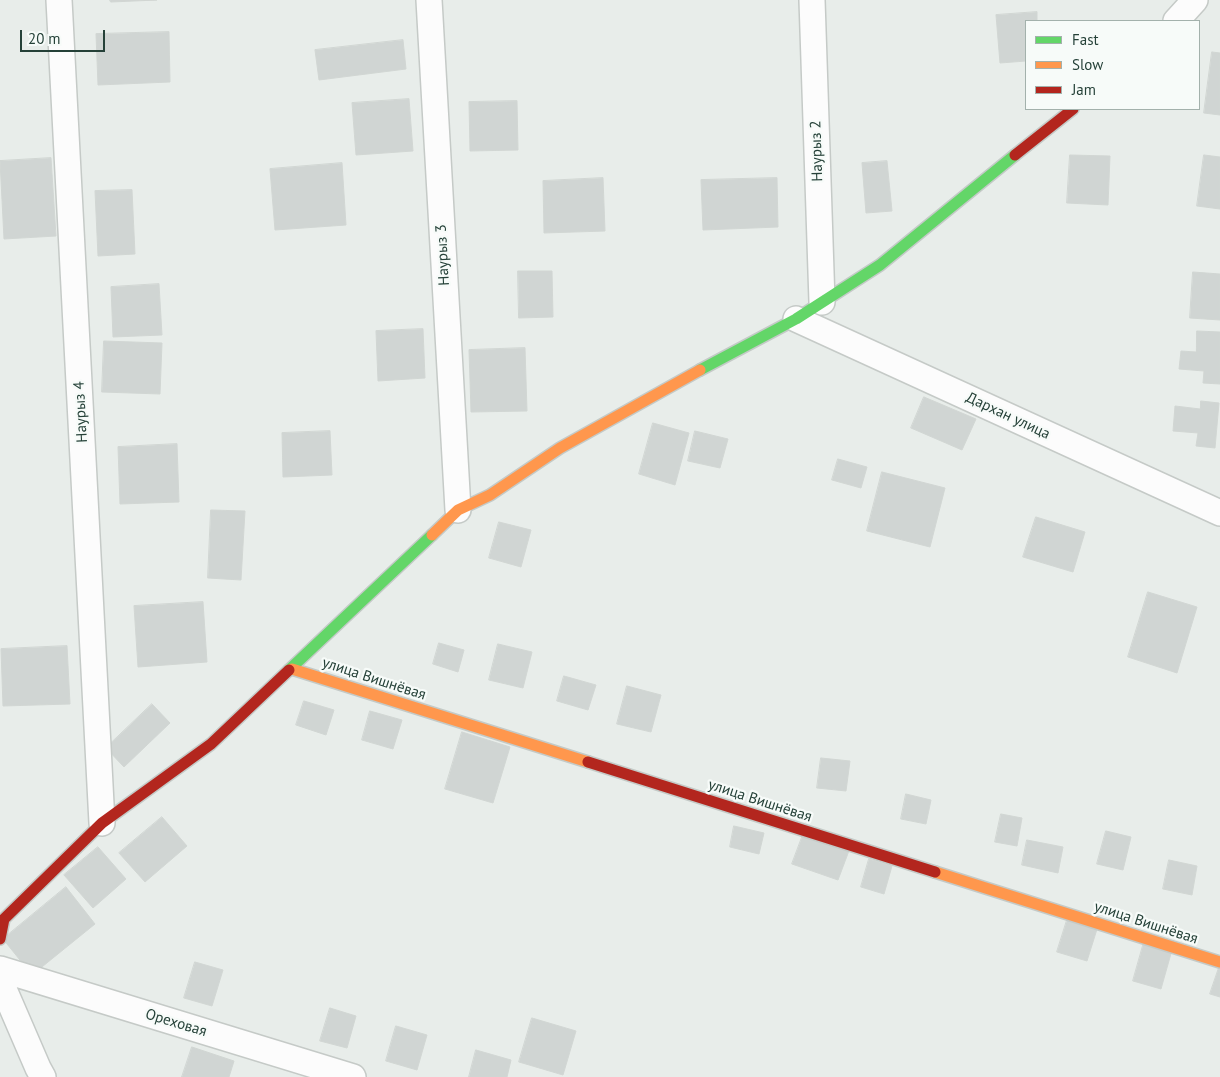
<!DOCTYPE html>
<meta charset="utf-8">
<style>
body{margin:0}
#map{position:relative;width:1220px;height:1077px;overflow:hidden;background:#e8edea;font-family:"PT Sans",sans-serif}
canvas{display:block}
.legend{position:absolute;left:1025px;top:20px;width:175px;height:90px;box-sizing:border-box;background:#f7fbf9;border:1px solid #a3b1ac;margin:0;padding:6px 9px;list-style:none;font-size:15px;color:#254138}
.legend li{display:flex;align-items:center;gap:10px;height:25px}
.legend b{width:25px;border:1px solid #a3b1ac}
.scale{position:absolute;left:20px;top:30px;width:85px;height:22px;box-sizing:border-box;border:2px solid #254138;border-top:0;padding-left:6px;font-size:15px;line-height:18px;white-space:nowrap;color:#254138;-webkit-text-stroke:4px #f7fbf9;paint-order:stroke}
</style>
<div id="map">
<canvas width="1220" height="1077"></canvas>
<ul class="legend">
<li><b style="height:6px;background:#63d668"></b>Fast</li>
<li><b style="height:6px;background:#ff974d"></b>Slow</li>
<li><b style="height:6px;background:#b3261e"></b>Jam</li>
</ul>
<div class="scale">20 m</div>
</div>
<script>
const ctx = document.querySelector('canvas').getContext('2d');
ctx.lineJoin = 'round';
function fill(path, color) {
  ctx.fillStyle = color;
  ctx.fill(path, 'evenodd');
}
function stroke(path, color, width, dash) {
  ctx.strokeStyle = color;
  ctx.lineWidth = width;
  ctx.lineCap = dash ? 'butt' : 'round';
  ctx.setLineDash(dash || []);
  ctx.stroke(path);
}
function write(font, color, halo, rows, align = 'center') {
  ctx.font = font + ' "PT Sans",sans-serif';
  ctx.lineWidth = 4.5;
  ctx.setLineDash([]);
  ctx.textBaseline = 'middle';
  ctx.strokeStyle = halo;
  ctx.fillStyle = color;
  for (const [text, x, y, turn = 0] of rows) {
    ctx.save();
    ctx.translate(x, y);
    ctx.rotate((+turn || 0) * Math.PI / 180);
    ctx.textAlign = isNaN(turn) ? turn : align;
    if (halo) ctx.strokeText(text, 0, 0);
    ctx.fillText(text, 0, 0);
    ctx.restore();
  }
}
const building = new Path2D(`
 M 110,0 L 157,0 L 111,2 Z
 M 1037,12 L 1037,21 L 1026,21 L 1026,61 L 1000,63 L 996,15 Z
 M 169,32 L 170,82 L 98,85 L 96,34 Z
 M 403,40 L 406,69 L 319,80 L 315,50 Z
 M 1212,52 L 1220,53 L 1220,115 L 1204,113 Z
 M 409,99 L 413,151 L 356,155 L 352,103 Z
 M 517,101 L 518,150 L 470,151 L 469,102 Z
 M 1070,155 L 1110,156 L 1108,205 L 1067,203 Z
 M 1204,155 L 1220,157 L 1220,209 L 1197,206 Z
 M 51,158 L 56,236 L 4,239 L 0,161 Z
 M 887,161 L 892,211 L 866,213 L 862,163 Z
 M 342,163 L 346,225 L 275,230 L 270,169 Z
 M 603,178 L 605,231 L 544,233 L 543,181 Z
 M 777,178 L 778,227 L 703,230 L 701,180 Z
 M 132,190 L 135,254 L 98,256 L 95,191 Z
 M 518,271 L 552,271 L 553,317 L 519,318 Z
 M 1193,272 L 1220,274 L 1220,320 L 1190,318 Z
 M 159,284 L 162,335 L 113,337 L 111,287 Z
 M 423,329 L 425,378 L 378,381 L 376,331 Z
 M 1197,331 L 1220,332 L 1220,384 L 1203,383 L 1204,371 L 1179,369 L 1181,351 L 1196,352 Z
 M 104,341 L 162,343 L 160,394 L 102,392 Z
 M 525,348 L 527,411 L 471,412 L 469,350 Z
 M 924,397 L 976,419 L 962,450 L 911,428 Z
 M 1201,401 L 1219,403 L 1215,448 L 1196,446 L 1198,433 L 1173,431 L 1175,406 L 1200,409 Z
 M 653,423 L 689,433 L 675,485 L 639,474 Z
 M 330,431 L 332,475 L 283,477 L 282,433 Z
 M 695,431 L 728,439 L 720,468 L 688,461 Z
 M 177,444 L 179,502 L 120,504 L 118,447 Z
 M 838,459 L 867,467 L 861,488 L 832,480 Z
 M 882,472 L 945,488 L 930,547 L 867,531 Z
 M 211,510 L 245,511 L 241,580 L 208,578 Z
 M 1036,517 L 1085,532 L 1073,572 L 1023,557 Z
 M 499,522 L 531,530 L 521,567 L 489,558 Z
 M 1148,592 L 1197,607 L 1177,673 L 1128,657 Z
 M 203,602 L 207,662 L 138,667 L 134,606 Z
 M 439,643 L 464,650 L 458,672 L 433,664 Z
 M 498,644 L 532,652 L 523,688 L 489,680 Z
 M 67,646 L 70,704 L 3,706 L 1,649 Z
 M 564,676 L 596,685 L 588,710 L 557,701 Z
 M 627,686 L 661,695 L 651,732 L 617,724 Z
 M 304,701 L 334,710 L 326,735 L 296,725 Z
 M 152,704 L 170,723 L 124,767 L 106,748 Z
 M 370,711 L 402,720 L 393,749 L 362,740 Z
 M 462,732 L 510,747 L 493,803 L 445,789 Z
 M 821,758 L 850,761 L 846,791 L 817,788 Z
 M 906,794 L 931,800 L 926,824 L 901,819 Z
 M 1001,814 L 1022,818 L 1017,846 L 995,842 Z
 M 162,817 L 187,846 L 145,882 L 119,853 Z
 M 734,826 L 764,833 L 759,854 L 730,847 Z
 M 1106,831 L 1131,837 L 1123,870 L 1097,864 Z
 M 804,832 L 850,848 L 838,880 L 792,864 Z
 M 1027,840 L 1063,847 L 1058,873 L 1022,865 Z
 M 98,847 L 126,879 L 93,908 L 64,875 Z
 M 869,859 L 892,866 L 884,894 L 861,887 Z
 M 1169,860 L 1197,866 L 1192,895 L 1163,889 Z
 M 66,887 L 95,924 L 32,975 L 3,939 Z
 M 1068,917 L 1098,926 L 1087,961 L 1057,952 Z
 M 1144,942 L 1172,950 L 1161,989 L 1133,981 Z
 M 195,962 L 223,970 L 212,1006 L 184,998 Z
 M 1220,964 L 1220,997 L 1210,994 Z
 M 330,1008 L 356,1016 L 347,1048 L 320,1041 Z
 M 532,1018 L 576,1031 L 563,1075 L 519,1062 Z
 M 396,1026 L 427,1035 L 417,1070 L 386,1061 Z
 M 192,1047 L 234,1061 L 229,1077 L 182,1077 Z
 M 476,1050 L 511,1060 L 507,1077 L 469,1077 Z`);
const street = new Path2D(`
 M 59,0 L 102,823
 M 429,0 L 458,510
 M 812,0 L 822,302
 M 1176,21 L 1195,0
 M 796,319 L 1220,513
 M 0,969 L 353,1077
 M 0,980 L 38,1068 L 43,1077`);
const fast = new Path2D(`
 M 700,370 L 796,319 L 880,265 L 1015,155
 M 289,670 L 432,535`);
const slow = new Path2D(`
 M 432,535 L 458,510 L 490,495 L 560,448 L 700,370
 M 292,669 L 588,762
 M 935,872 L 1220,962`);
const jam = new Path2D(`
 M 1015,155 L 1073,109
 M 588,762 L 935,872
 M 0,939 L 4,919 L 102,823 L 211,744 L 289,670`);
const streetNames = [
 ["Наурыз 2",817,151,-92],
 ["Наурыз 3",443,255,-93],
 ["Наурыз 4",81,412,-93],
 ["Дархан улица",1008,416,25],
 ["улица Вишнёвая",374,679,18],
 ["улица Вишнёвая",760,801,18],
 ["улица Вишнёвая",1146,923,18],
 ["Ореховая",176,1023,17]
];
fill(building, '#d0d5d3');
stroke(building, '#d1d6d3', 1);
stroke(street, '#c5cac7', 28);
stroke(fast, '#c4cac7', 14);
stroke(slow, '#c4cac7', 14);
stroke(jam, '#c4cac7', 14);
stroke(street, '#fcfcfc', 25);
stroke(fast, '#63d668', 11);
stroke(slow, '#ff974d', 11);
stroke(jam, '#b3261e', 11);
write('15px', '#254138', '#f7fbf9', streetNames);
</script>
